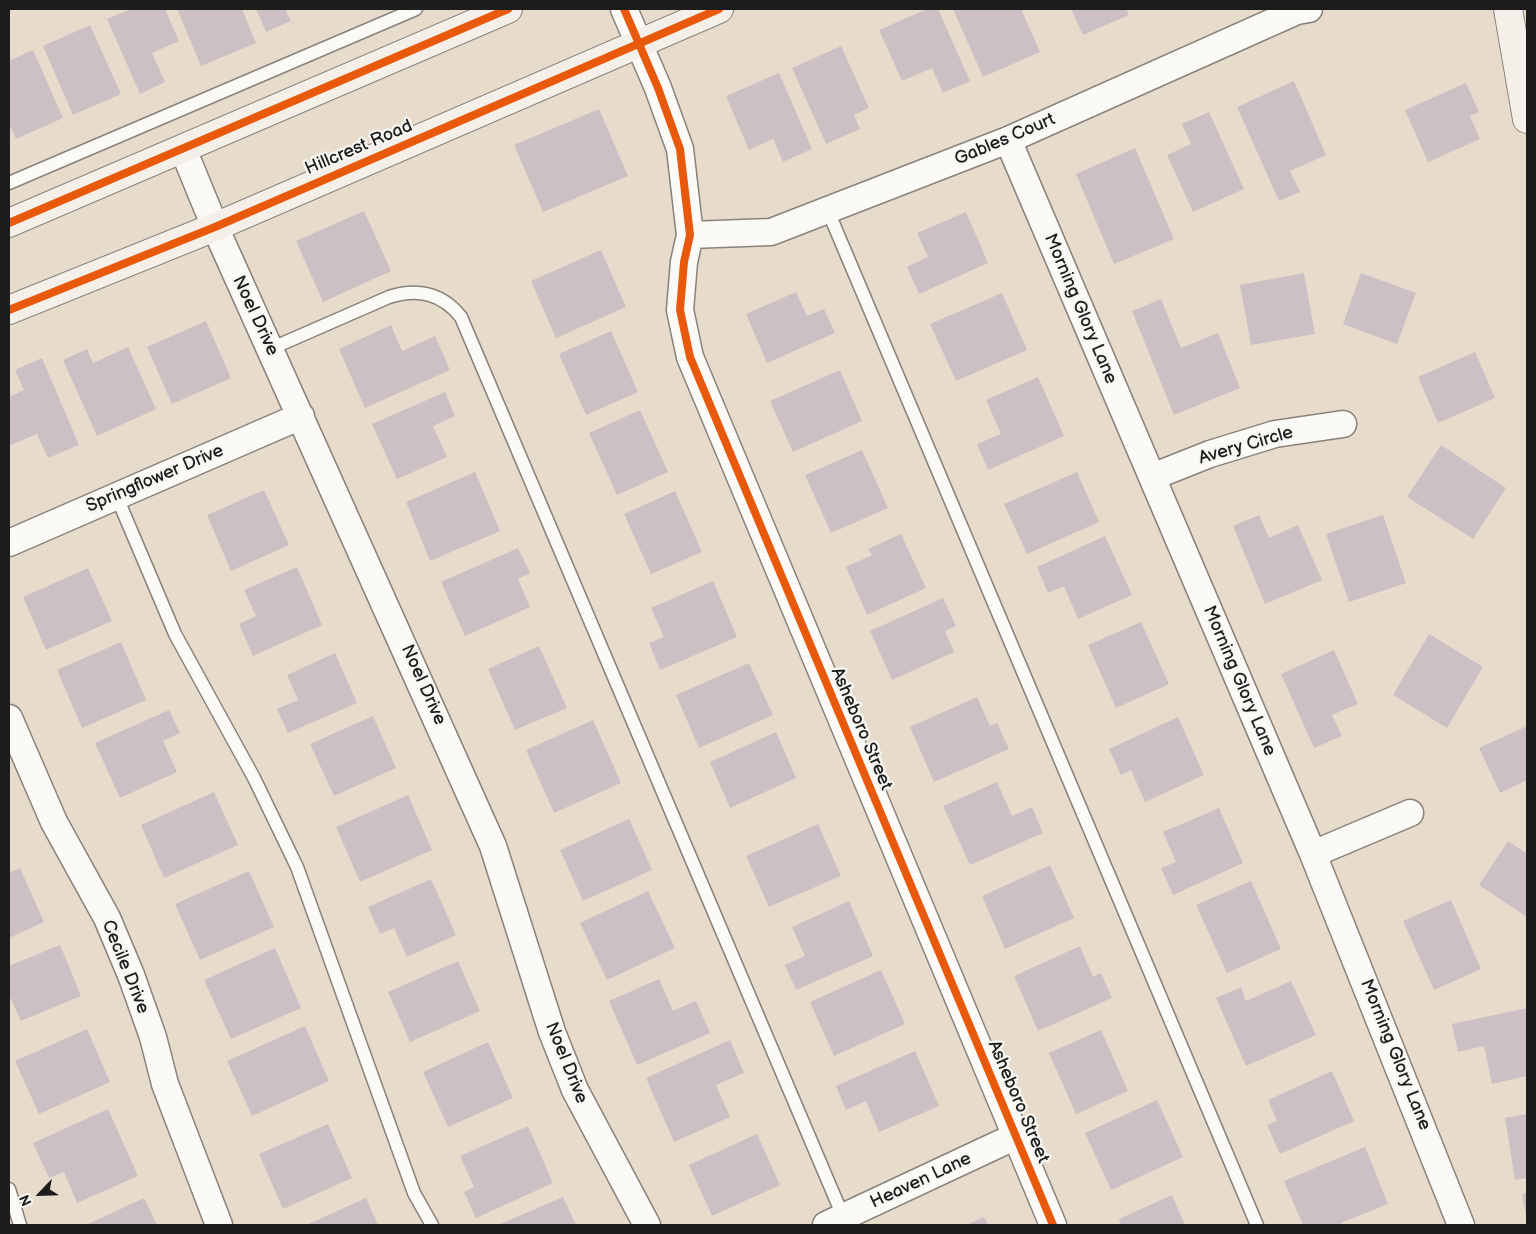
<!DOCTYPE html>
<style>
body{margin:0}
#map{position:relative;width:1536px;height:1234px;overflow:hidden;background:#e7dccc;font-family:"Balsamiq Sans",sans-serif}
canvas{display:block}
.frame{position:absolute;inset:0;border:10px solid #1c1c1c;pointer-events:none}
.north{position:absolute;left:15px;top:1169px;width:50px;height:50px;-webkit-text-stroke:4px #f6f6f2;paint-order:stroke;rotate:246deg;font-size:14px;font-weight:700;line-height:20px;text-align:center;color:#1c1c1c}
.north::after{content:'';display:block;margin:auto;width:18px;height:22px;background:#1c1c1c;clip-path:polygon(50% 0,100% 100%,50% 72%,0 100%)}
</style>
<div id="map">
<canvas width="1536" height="1234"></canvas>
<div class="frame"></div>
<div class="north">N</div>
</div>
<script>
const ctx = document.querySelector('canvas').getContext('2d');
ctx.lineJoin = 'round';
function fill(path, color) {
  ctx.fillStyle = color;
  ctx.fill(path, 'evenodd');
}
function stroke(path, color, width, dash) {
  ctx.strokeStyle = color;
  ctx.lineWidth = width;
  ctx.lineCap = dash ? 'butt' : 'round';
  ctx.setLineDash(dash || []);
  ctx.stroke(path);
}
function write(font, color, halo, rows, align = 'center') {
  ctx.font = font + ' "Balsamiq Sans",sans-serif';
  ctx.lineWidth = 4.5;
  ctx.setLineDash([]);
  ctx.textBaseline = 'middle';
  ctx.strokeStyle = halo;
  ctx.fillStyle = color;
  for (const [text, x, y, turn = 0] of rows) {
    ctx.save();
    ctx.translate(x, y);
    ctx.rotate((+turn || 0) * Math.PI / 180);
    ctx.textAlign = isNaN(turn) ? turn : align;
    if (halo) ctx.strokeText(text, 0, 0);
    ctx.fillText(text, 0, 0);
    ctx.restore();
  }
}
const building = new Path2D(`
 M 131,9 L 165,9 L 179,41 L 152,53 L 165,82 L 140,94 L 107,19 Z
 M 177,9 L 242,9 L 256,43 L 201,66 Z
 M 256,9 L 285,9 L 291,21 L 266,32 Z
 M 927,9 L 938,9 L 970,81 L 943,93 L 932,68 L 902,81 L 879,30 Z
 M 953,9 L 1021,9 L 1040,52 L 983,77 Z
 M 1071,9 L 1126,9 L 1129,15 L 1083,35 Z
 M 90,25 L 121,94 L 73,115 L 43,46 Z
 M 841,46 L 869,108 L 854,115 L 860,129 L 826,144 L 792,68 Z
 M 33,50 L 63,118 L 16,139 L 9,123 L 9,61 Z
 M 779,73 L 812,149 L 783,162 L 773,139 L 749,150 L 726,96 Z
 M 1294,81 L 1326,155 L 1290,171 L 1300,192 L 1279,201 L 1237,107 Z
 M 1466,83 L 1479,112 L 1470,116 L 1480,139 L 1428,162 L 1405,110 Z
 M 599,109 L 628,176 L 543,212 L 514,145 Z
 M 1209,112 L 1244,189 L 1193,212 L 1167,155 L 1191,144 L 1182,124 Z
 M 1135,148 L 1174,239 L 1114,264 L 1076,174 Z
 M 364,211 L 391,271 L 323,302 L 296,241 Z
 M 966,212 L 988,263 L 919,294 L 907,267 L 928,257 L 917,233 Z
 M 601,250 L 626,307 L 556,338 L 531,281 Z
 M 1304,273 L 1315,334 L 1251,345 L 1240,285 Z
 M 1361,273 L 1416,293 L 1397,344 L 1343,324 Z
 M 796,292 L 807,316 L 824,309 L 835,333 L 767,363 L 746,314 Z
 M 1002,293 L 1027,350 L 956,381 L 930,324 Z
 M 1161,299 L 1181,348 L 1218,333 L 1240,388 L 1174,415 L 1132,311 Z
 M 206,321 L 231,378 L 172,404 L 147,347 Z
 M 391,325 L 402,351 L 435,336 L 450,370 L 365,408 L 339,349 Z
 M 611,331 L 638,392 L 586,415 L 559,354 Z
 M 128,347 L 156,409 L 97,436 L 63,360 L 87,349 L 93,363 Z
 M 1475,352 L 1495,398 L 1438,423 L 1418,377 Z
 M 42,358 L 79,445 L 48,458 L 37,434 L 11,445 L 9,441 L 9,397 L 24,390 L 15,370 Z
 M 840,370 L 862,421 L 793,452 L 770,401 Z
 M 1038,377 L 1064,436 L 988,470 L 977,444 L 1001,434 L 986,400 Z
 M 445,392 L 455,416 L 433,426 L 447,457 L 397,479 L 372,424 Z
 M 640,410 L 668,472 L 617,495 L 589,433 Z
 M 1441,445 L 1506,488 L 1473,539 L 1407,497 Z
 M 862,450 L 888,508 L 831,533 L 805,475 Z
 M 475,472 L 500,531 L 430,561 L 406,502 Z
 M 1077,472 L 1099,522 L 1027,554 L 1004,504 Z
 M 264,490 L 289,545 L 231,571 L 207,515 Z
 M 675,491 L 702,552 L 651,574 L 624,514 Z
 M 1259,515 L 1269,538 L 1298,525 L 1322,580 L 1265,604 L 1233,526 Z
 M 1383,515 L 1406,583 L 1349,602 L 1326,534 Z
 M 901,534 L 926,588 L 867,615 L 846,567 L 872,555 L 868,549 Z
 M 1105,536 L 1132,595 L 1078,619 L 1064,586 L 1048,593 L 1037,567 Z
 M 518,548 L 530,573 L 518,579 L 530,607 L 465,636 L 441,582 Z
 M 297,567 L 322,625 L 253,656 L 239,624 L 256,616 L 244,590 Z
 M 88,568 L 112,621 L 46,650 L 23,597 Z
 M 713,581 L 737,637 L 660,670 L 649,643 L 664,637 L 651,608 Z
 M 943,598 L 956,626 L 945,631 L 954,652 L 892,680 L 870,631 Z
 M 1141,622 L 1169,684 L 1116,708 L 1088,645 Z
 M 1429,634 L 1483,667 L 1447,728 L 1393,695 Z
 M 121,642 L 146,700 L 82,728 L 57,670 Z
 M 539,646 L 567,708 L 515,730 L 488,669 Z
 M 1334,650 L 1358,704 L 1332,715 L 1342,736 L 1314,748 L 1281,674 Z
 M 335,653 L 357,703 L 288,733 L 277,709 L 298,700 L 287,675 Z
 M 749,663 L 773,715 L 699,748 L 676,695 Z
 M 977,697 L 990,726 L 997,723 L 1009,749 L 934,782 L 910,727 Z
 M 169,710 L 180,733 L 163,741 L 177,772 L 120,798 L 95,743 Z
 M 373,716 L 396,768 L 334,796 L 310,744 Z
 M 1178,717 L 1204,775 L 1145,802 L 1131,770 L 1121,775 L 1109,749 Z
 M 593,720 L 621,783 L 554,813 L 526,750 Z
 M 1527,726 L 1527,780 L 1500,793 L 1479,748 Z
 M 776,732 L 796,778 L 730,808 L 710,762 Z
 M 997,782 L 1012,816 L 1032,807 L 1043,833 L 970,865 L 943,806 Z
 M 214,792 L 238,845 L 164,878 L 141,825 Z
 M 408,795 L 432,850 L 360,882 L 336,827 Z
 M 1219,808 L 1243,863 L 1173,895 L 1161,868 L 1176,862 L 1163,832 Z
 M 629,819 L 652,870 L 583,901 L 560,850 Z
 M 818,824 L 841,876 L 769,907 L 746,856 Z
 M 1508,841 L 1527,854 L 1527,917 L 1479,885 Z
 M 1050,865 L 1074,918 L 1005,949 L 982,896 Z
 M 20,868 L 44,922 L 9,938 L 9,873 Z
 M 249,871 L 274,927 L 200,960 L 175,904 Z
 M 431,879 L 456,935 L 407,957 L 394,928 L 380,934 L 368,907 Z
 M 1251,881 L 1281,949 L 1227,973 L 1196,905 Z
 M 648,891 L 675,948 L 607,980 L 580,923 Z
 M 1451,900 L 1481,969 L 1434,990 L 1403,921 Z
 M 849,901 L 873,956 L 796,990 L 785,965 L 805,956 L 792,927 Z
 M 60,945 L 81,996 L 21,1021 L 9,995 L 9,966 Z
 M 1080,946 L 1093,977 L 1101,973 L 1112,998 L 1038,1031 L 1014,976 Z
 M 275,948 L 301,1008 L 231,1039 L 204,980 Z
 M 458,961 L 480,1011 L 410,1042 L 388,992 Z
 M 881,970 L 905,1024 L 834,1056 L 810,1002 Z
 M 659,979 L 673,1011 L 696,1001 L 710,1033 L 637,1065 L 609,1001 Z
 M 1291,981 L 1316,1035 L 1246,1066 L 1216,998 L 1241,987 L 1246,1001 Z
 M 1527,1008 L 1527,1076 L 1492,1084 L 1484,1046 L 1458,1052 L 1452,1024 Z
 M 305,1026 L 329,1081 L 252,1116 L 227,1061 Z
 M 87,1029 L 110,1082 L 39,1114 L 15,1061 Z
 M 1101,1030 L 1128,1091 L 1076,1114 L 1049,1053 Z
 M 730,1040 L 744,1073 L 716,1085 L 730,1117 L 674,1142 L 646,1078 Z
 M 488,1042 L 513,1098 L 448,1127 L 423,1072 Z
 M 915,1051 L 939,1106 L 879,1132 L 866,1101 L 846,1110 L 836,1086 Z
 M 1332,1071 L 1354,1121 L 1280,1154 L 1267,1125 L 1277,1121 L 1268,1100 Z
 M 1157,1100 L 1183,1157 L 1111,1190 L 1085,1133 Z
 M 108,1109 L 138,1176 L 77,1203 L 64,1172 L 49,1178 L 33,1143 Z
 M 1527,1114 L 1527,1178 L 1515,1180 L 1505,1118 Z
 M 328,1124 L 352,1178 L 283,1209 L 259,1154 Z
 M 528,1126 L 553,1183 L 476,1218 L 464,1192 L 474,1187 L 460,1156 Z
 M 757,1134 L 780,1185 L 712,1216 L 689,1165 Z
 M 1365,1147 L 1388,1204 L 1341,1223 L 1342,1225 L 1303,1225 L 1284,1181 Z
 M 1527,1193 L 1527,1217 L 1526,1217 L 1522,1194 Z
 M 1172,1195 L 1185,1225 L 1121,1225 L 1119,1219 Z
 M 563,1197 L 576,1225 L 498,1225 Z
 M 144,1198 L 157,1225 L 86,1225 Z
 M 366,1198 L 378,1225 L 306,1225 Z
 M 984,1217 L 988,1225 L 966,1225 Z`);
const lane = new Path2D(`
 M 9,183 L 416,9
 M 828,211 L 1257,1225
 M 270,349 L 389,297 C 418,288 442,293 461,317 L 845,1221
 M 116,495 L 175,634 L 254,778 L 297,867 L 414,1193 L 432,1225
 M 9,1189 L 20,1225`);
const street = new Path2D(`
 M 624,9 L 658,88 L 680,149 L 690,235 L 684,262 L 680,310 L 690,357 L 1053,1225
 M 1008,140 L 1313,854 L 1461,1225
 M 183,149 L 215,227 L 493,846 L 552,1032 L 575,1090 L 647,1225
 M 690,235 L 771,232 L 1008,140 L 1297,11 L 1309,9
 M 1152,477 L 1210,454 L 1275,434 L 1343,424
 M 9,543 L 301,416
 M 9,718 L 54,822 L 107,918 L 131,975 L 153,1037 L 165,1084 L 219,1225
 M 1313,854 L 1410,813
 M 826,1225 L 1016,1136`);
const secondary = new Path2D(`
 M 1508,9 L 1527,119
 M 9,223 L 508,9
 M 9,310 L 215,227 L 719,9`);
const cycleway = new Path2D(`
 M 624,9 L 658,88 L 680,149 L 690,235 L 684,262 L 680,310 L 690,357 L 1053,1225
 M 9,223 L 508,9
 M 9,310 L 215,227 L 719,9`);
const streetNames = [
 ["Gables Court",1005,140,-23],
 ["Hillcrest Road",359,148,-23],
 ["Morning Glory Lane",1080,309,67],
 ["Noel Drive",255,316,65],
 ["Avery Circle",1246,446,-16],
 ["Springflower Drive",155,479,-23],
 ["Morning Glory Lane",1239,681,67],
 ["Noel Drive",423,685,66],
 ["Asheboro Street",861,729,67],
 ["Cecile Drive",125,967,68],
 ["Morning Glory Lane",1395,1055,68],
 ["Noel Drive",566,1063,68],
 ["Asheboro Street",1018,1102,67],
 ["Heaven Lane",921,1181,-25]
];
fill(building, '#ccc0c5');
stroke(lane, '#88827a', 15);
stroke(street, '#88827a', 29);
stroke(secondary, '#88827a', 30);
stroke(lane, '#fbfaf7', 12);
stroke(street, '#fbfaf7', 26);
stroke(secondary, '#f4f0e9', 28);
stroke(cycleway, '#e8590c', 8);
write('18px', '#1c1c1c', '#f6f6f2', streetNames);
</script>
